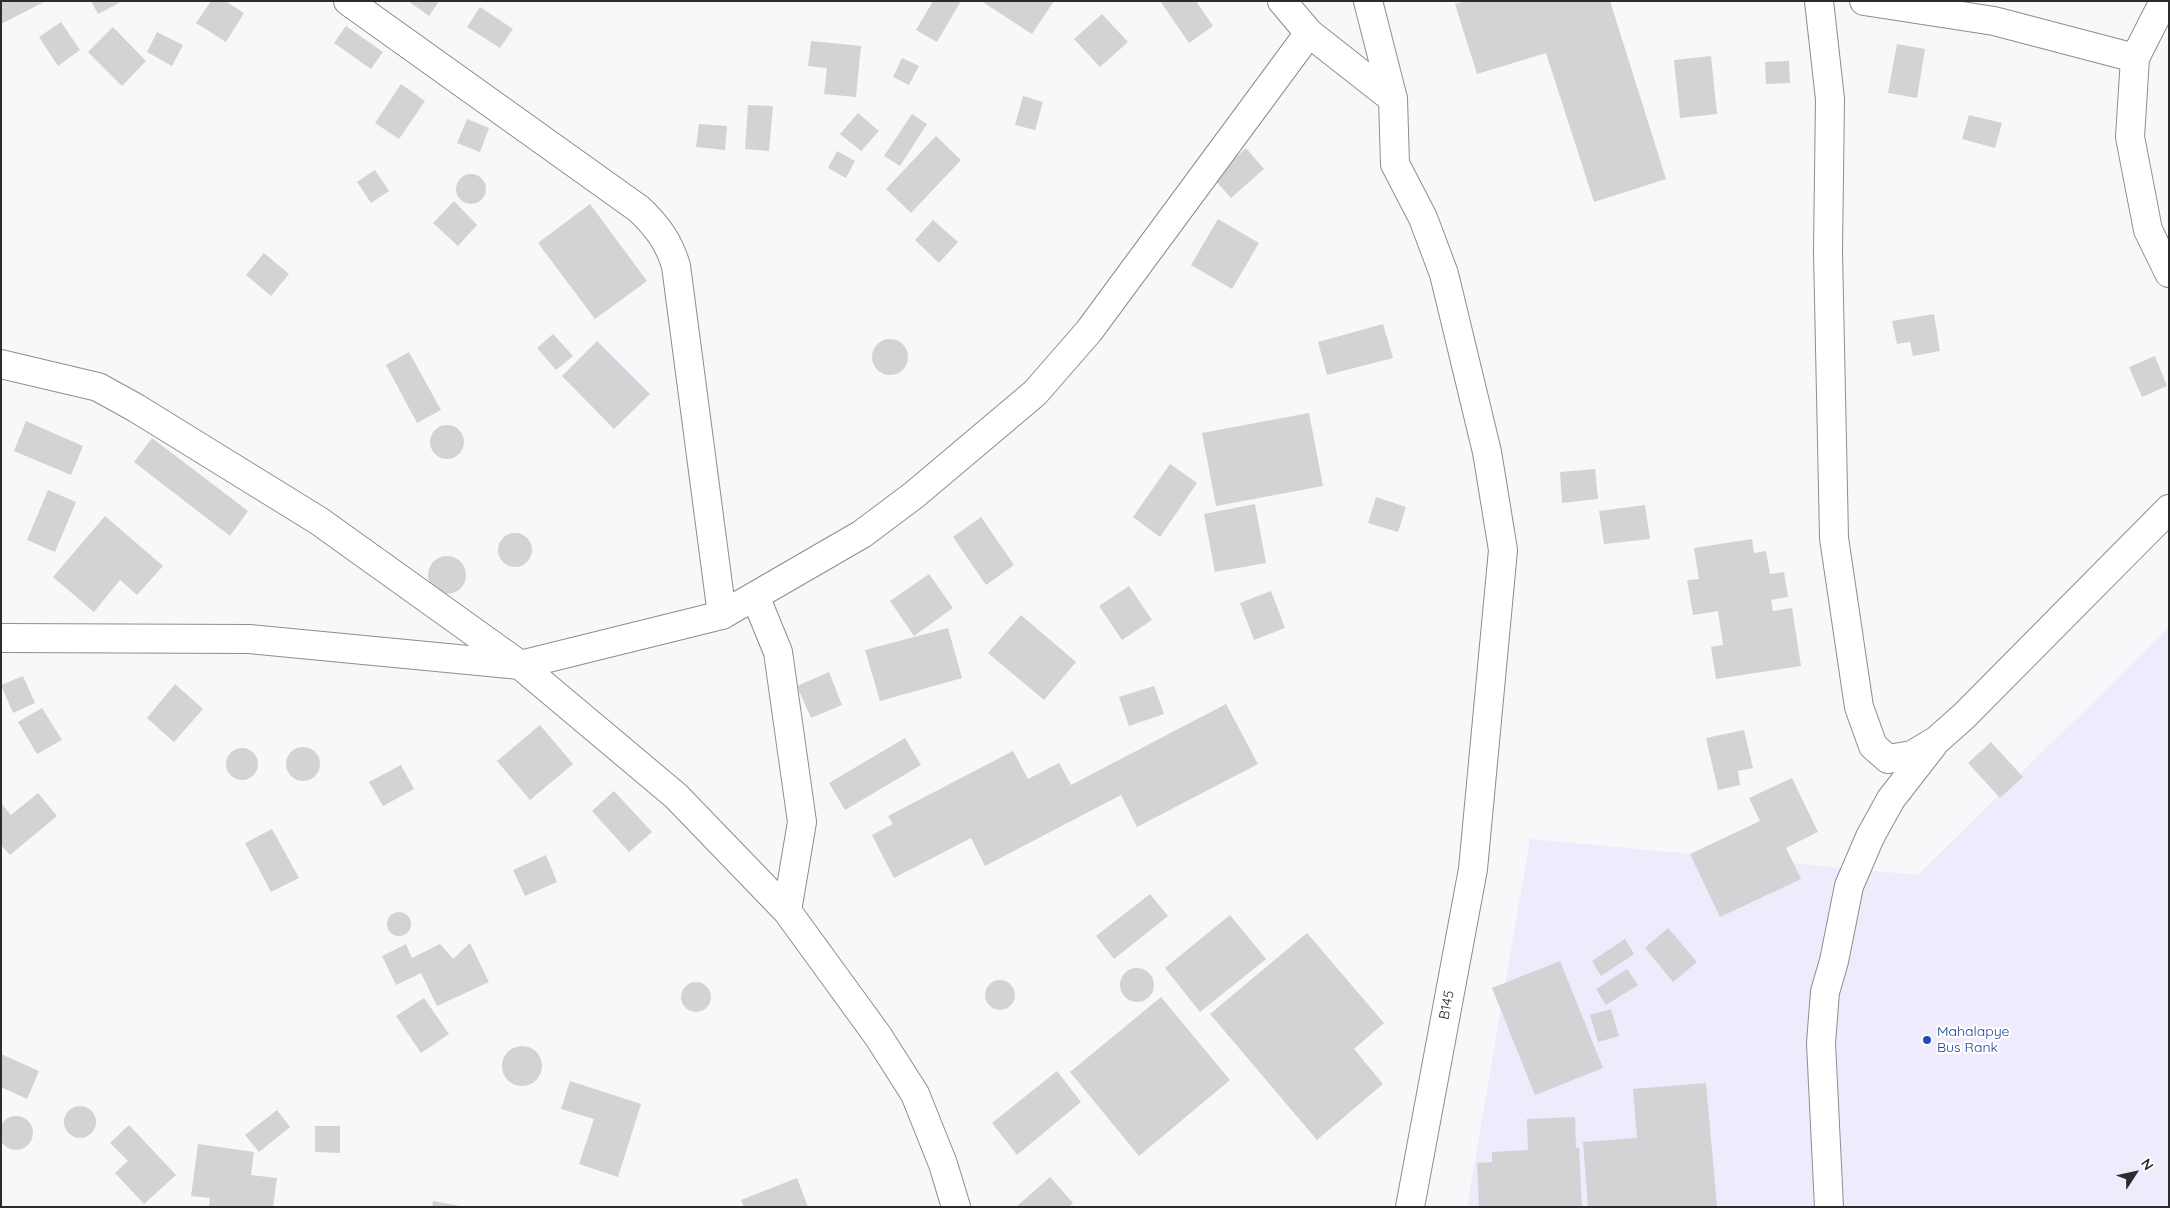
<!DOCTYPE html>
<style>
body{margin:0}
#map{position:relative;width:2170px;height:1208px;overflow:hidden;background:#f8f7fa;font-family:Quicksand,sans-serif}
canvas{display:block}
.frame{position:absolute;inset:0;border:2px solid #2c2b2d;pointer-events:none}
.north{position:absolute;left:2110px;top:1148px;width:50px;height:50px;-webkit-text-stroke:4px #fff;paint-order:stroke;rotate:55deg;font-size:14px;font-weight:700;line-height:20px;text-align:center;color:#2c2b2d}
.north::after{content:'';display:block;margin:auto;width:18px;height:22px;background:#2c2b2d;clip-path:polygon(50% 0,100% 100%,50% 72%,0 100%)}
</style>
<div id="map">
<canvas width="2170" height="1208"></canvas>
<div class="frame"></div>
<div class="north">N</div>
</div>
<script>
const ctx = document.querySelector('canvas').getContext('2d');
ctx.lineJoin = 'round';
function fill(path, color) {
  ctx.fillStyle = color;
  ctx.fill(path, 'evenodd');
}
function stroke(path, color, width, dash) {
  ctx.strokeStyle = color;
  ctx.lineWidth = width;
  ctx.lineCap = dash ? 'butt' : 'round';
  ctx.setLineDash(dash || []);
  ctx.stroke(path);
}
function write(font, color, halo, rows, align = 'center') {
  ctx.font = font + ' Quicksand,sans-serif';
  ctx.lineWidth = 4.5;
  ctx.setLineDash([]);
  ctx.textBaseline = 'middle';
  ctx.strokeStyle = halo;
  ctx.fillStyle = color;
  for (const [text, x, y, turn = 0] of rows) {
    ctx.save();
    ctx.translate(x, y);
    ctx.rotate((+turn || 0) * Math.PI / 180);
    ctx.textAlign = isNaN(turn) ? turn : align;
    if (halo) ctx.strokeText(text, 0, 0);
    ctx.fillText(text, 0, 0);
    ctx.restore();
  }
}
const commercial = new Path2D(`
 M 2169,627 L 2169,1207 L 1467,1207 L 1530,839 L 1918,875 Z`);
const building = new Path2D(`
 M 1,1 L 46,1 L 1,24 Z
 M 91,1 L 118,1 L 119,3 L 98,14 Z
 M 211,1 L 225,1 L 244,13 L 226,42 L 196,23 Z
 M 408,1 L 439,1 L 429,16 Z
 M 933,1 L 961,1 L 937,42 L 916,30 Z
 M 981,1 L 1054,1 L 1032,34 Z
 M 1160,1 L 1196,1 L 1213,26 L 1189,43 Z
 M 1465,1 L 1610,1 L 1666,179 L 1594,202 L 1546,53 L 1477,74 L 1455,4 Z
 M 480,7 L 513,29 L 500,48 L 467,27 Z
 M 1102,14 L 1128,42 L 1100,67 L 1074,39 Z
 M 61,22 L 80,50 L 58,66 L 39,37 Z
 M 346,26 L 383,52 L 371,69 L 334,43 Z
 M 113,27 L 146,61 L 122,86 L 88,52 Z
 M 157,32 L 183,45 L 172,66 L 147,52 Z
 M 811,41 L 861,46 L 856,97 L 824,94 L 827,68 L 808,66 Z
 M 1897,44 L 1925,49 L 1917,98 L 1888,93 Z
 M 1711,56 L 1717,114 L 1680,118 L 1674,60 Z
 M 902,58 L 919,66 L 909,85 L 893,77 Z
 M 1789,61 L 1790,83 L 1766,84 L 1765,62 Z
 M 401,84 L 425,101 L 399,139 L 375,123 Z
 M 1023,96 L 1043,102 L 1035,130 L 1015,125 Z
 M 748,105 L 773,106 L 769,151 L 745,149 Z
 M 858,113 L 879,131 L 861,151 L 840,134 Z
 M 912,114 L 927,124 L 900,166 L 884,156 Z
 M 1969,115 L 2002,123 L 1995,148 L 1962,139 Z
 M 467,119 L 489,128 L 480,152 L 457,143 Z
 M 699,124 L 727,126 L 725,150 L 696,147 Z
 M 936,136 L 961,160 L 911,213 L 886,189 Z
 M 1246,148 L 1264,169 L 1231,198 L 1213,178 Z
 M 837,151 L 855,161 L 846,178 L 828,168 Z
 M 375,170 L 389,191 L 371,203 L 357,182 Z
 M456 189a15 15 0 1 1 30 0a15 15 0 1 1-30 0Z
 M 454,201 L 477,225 L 458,246 L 433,223 Z
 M 590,204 L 647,281 L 595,319 L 538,243 Z
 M 1218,219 L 1259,243 L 1232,289 L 1191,265 Z
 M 933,220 L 958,242 L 939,263 L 915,240 Z
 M 264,253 L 289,274 L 271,296 L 246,275 Z
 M 1934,314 L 1940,351 L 1913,356 L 1910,342 L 1897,344 L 1892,321 Z
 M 1383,324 L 1393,358 L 1327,375 L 1318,342 Z
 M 553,334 L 573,356 L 556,370 L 537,348 Z
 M872 357a18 18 0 1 1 36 0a18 18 0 1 1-36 0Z
 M 597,341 L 650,394 L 614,429 L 562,376 Z
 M 409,352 L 441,410 L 417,423 L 386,365 Z
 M 2155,356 L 2167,386 L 2142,397 L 2129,367 Z
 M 1309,413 L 1323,486 L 1216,506 L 1202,433 Z
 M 26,421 L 83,446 L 71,475 L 14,451 Z
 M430 442a17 17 0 1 1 34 0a17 17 0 1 1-34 0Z
 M 152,438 L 248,511 L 230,536 L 134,462 Z
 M 1170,464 L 1197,483 L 1160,537 L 1133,517 Z
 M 1595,469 L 1598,499 L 1562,503 L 1560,472 Z
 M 48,490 L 76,502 L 55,552 L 27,540 Z
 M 1376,497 L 1406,507 L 1398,532 L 1368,523 Z
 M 1255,504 L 1266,563 L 1215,572 L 1204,514 Z
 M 1645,505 L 1650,539 L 1604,544 L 1599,511 Z
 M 105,516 L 163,566 L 137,595 L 120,580 L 94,612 L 53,577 Z
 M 981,517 L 1014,565 L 986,585 L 953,537 Z
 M498 550a17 17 0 1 1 34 0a17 17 0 1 1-34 0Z
 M 1752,539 L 1754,553 L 1766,551 L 1770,574 L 1784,572 L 1788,597 L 1771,600 L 1773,611 L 1792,608 L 1801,666 L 1716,679 L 1711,647 L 1723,645 L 1718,611 L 1693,615 L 1687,580 L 1699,579 L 1694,548 Z
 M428 575a19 19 0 1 1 38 0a19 19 0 1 1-38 0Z
 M 929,574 L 953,608 L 914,636 L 890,601 Z
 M 1129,586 L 1152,620 L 1122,640 L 1099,606 Z
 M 1271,591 L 1285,628 L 1254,640 L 1240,603 Z
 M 1021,615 L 1076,662 L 1044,700 L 988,653 Z
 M 948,628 L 962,678 L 880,701 L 865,650 Z
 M 829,672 L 842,705 L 811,718 L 797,686 Z
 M 23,676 L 35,703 L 13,713 L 1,685 Z
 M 175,684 L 203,709 L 174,742 L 147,718 Z
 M 1154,686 L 1164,714 L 1129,726 L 1119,697 Z
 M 1226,704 L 1258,764 L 1137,827 L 1121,795 L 985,866 L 971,838 L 894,878 L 872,835 L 893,824 L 888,816 L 1013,751 L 1028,779 L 1059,763 L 1071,785 Z
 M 42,708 L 62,740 L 37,754 L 18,722 Z
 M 540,725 L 573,764 L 530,800 L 497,761 Z
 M 1744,730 L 1753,768 L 1738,771 L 1740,785 L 1718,790 L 1706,738 Z
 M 905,738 L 921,765 L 845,810 L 829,783 Z
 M 1991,742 L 2023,777 L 2000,798 L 1968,763 Z
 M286 764a17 17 0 1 1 34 0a17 17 0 1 1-34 0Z
 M226 764a16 16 0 1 1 32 0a16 16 0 1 1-32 0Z
 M 401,765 L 414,789 L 383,806 L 369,782 Z
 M 1792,778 L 1818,832 L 1786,848 L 1801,879 L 1720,917 L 1690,854 L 1760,821 L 1749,798 Z
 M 614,791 L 652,832 L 629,852 L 592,811 Z
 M 38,793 L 57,816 L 10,855 L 1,845 L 1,803 L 11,815 Z
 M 272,829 L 299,878 L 271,892 L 245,843 Z
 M 546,855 L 557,882 L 525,896 L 513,870 Z
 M 1150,894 L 1168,916 L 1114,959 L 1096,936 Z
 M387 924a12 12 0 1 1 24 0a12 12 0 1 1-24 0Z
 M 1230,915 L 1266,959 L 1200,1012 L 1165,968 Z
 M 1668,928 L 1697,962 L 1673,982 L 1645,948 Z
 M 1307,933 L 1384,1023 L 1354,1049 L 1383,1084 L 1317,1140 L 1210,1014 Z
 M 1625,939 L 1634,954 L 1601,976 L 1592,961 Z
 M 470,943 L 489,982 L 437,1006 L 421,973 L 396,985 L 382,956 L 406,944 L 412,958 L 440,944 L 453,959 Z
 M 1560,961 L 1603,1068 L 1535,1095 L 1492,988 Z
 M1120 985a17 17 0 1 1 34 0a17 17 0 1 1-34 0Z
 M 1627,969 L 1638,985 L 1606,1005 L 1596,989 Z
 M985 995a15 15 0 1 1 30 0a15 15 0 1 1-30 0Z
 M681 997a15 15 0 1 1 30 0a15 15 0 1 1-30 0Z
 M 1161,997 L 1230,1080 L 1139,1156 L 1070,1072 Z
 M 424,998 L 449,1034 L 421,1053 L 396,1016 Z
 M 1611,1009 L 1619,1036 L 1598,1042 L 1590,1015 Z
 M502 1066a20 20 0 1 1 40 0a20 20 0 1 1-40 0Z
 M 1,1054 L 39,1071 L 27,1099 L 1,1087 Z
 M 1057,1071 L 1081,1102 L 1017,1155 L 992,1123 Z
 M 570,1081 L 641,1104 L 618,1177 L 579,1164 L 594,1119 L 561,1109 Z
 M 1706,1083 L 1717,1207 L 1588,1207 L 1583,1142 L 1637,1138 L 1633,1089 Z
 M64 1122a16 16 0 1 1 32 0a16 16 0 1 1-32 0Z
 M 277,1110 L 290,1127 L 259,1152 L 245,1135 Z
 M-1 1133a17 17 0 1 1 34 0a17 17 0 1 1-34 0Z
 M 1575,1117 L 1576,1148 L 1579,1147 L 1582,1207 L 1479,1207 L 1477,1163 L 1492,1162 L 1492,1152 L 1528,1150 L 1527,1119 Z
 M 129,1125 L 176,1175 L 144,1204 L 115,1173 L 128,1161 L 110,1143 Z
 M 315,1126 L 340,1126 L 340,1153 L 315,1152 Z
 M 198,1144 L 254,1152 L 251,1175 L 277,1178 L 273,1207 L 209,1207 L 210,1198 L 191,1196 Z
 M 1050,1177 L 1073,1203 L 1069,1207 L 1016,1207 Z
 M 797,1178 L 808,1207 L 744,1207 L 741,1200 Z
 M 433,1201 L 460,1206 L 460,1207 L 432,1207 Z`);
const minor = new Path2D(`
 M 348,1 L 639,209 C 657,226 669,242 676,266 L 722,615
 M 1368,1 L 1393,99
 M 1819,1 L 1830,99 L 1828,251 L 1834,538 L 1859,707 L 1873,746 L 1888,759 L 1912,755 L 1937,740 L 1964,716 L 2169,509
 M 1864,1 L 1994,21 L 2135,58
 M 2164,1 L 2135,58 L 2130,137 L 2148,230 L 2169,273
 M 1,364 L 98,387 L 136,408 L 319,521 L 520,665 L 676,796 L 787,911 L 878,1036 L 915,1094 L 943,1164 L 956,1207
 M 755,596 L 778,652 L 802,822 L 787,911
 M 1,638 L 249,639 L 520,665 L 722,615 L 862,534 L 914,495 L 1035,393 L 1089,331 L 1309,33
 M 1829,1207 L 1821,1043 L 1825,992 L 1834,961 L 1849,886 L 1870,837 L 1891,799 L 1933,745`);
const secondary = new Path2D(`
 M 1282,1 L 1309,33 L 1393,99 L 1395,164 L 1423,218 L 1444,274 L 1487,452 L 1503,550 L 1473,869 L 1410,1207`);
const markers = [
 [1927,1040,5,"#1a4fb4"]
];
const streetNames = [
 ["B145",1447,1005,-79]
];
const transitNames = [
 ["Mahalapye",1937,1032],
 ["Bus Rank",1937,1048]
];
fill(commercial, '#efeafc');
fill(building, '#d3d2d5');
stroke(minor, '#8e8d90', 30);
stroke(secondary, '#8e8d90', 30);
stroke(minor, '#fff', 28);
stroke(secondary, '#fff', 28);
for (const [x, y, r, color] of markers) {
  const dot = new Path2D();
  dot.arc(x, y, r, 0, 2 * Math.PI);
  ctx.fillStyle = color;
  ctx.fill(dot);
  stroke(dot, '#fff', 2);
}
write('14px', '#2c2b2d', '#fff', streetNames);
write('14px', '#164399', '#fff', transitNames, 'left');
</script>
